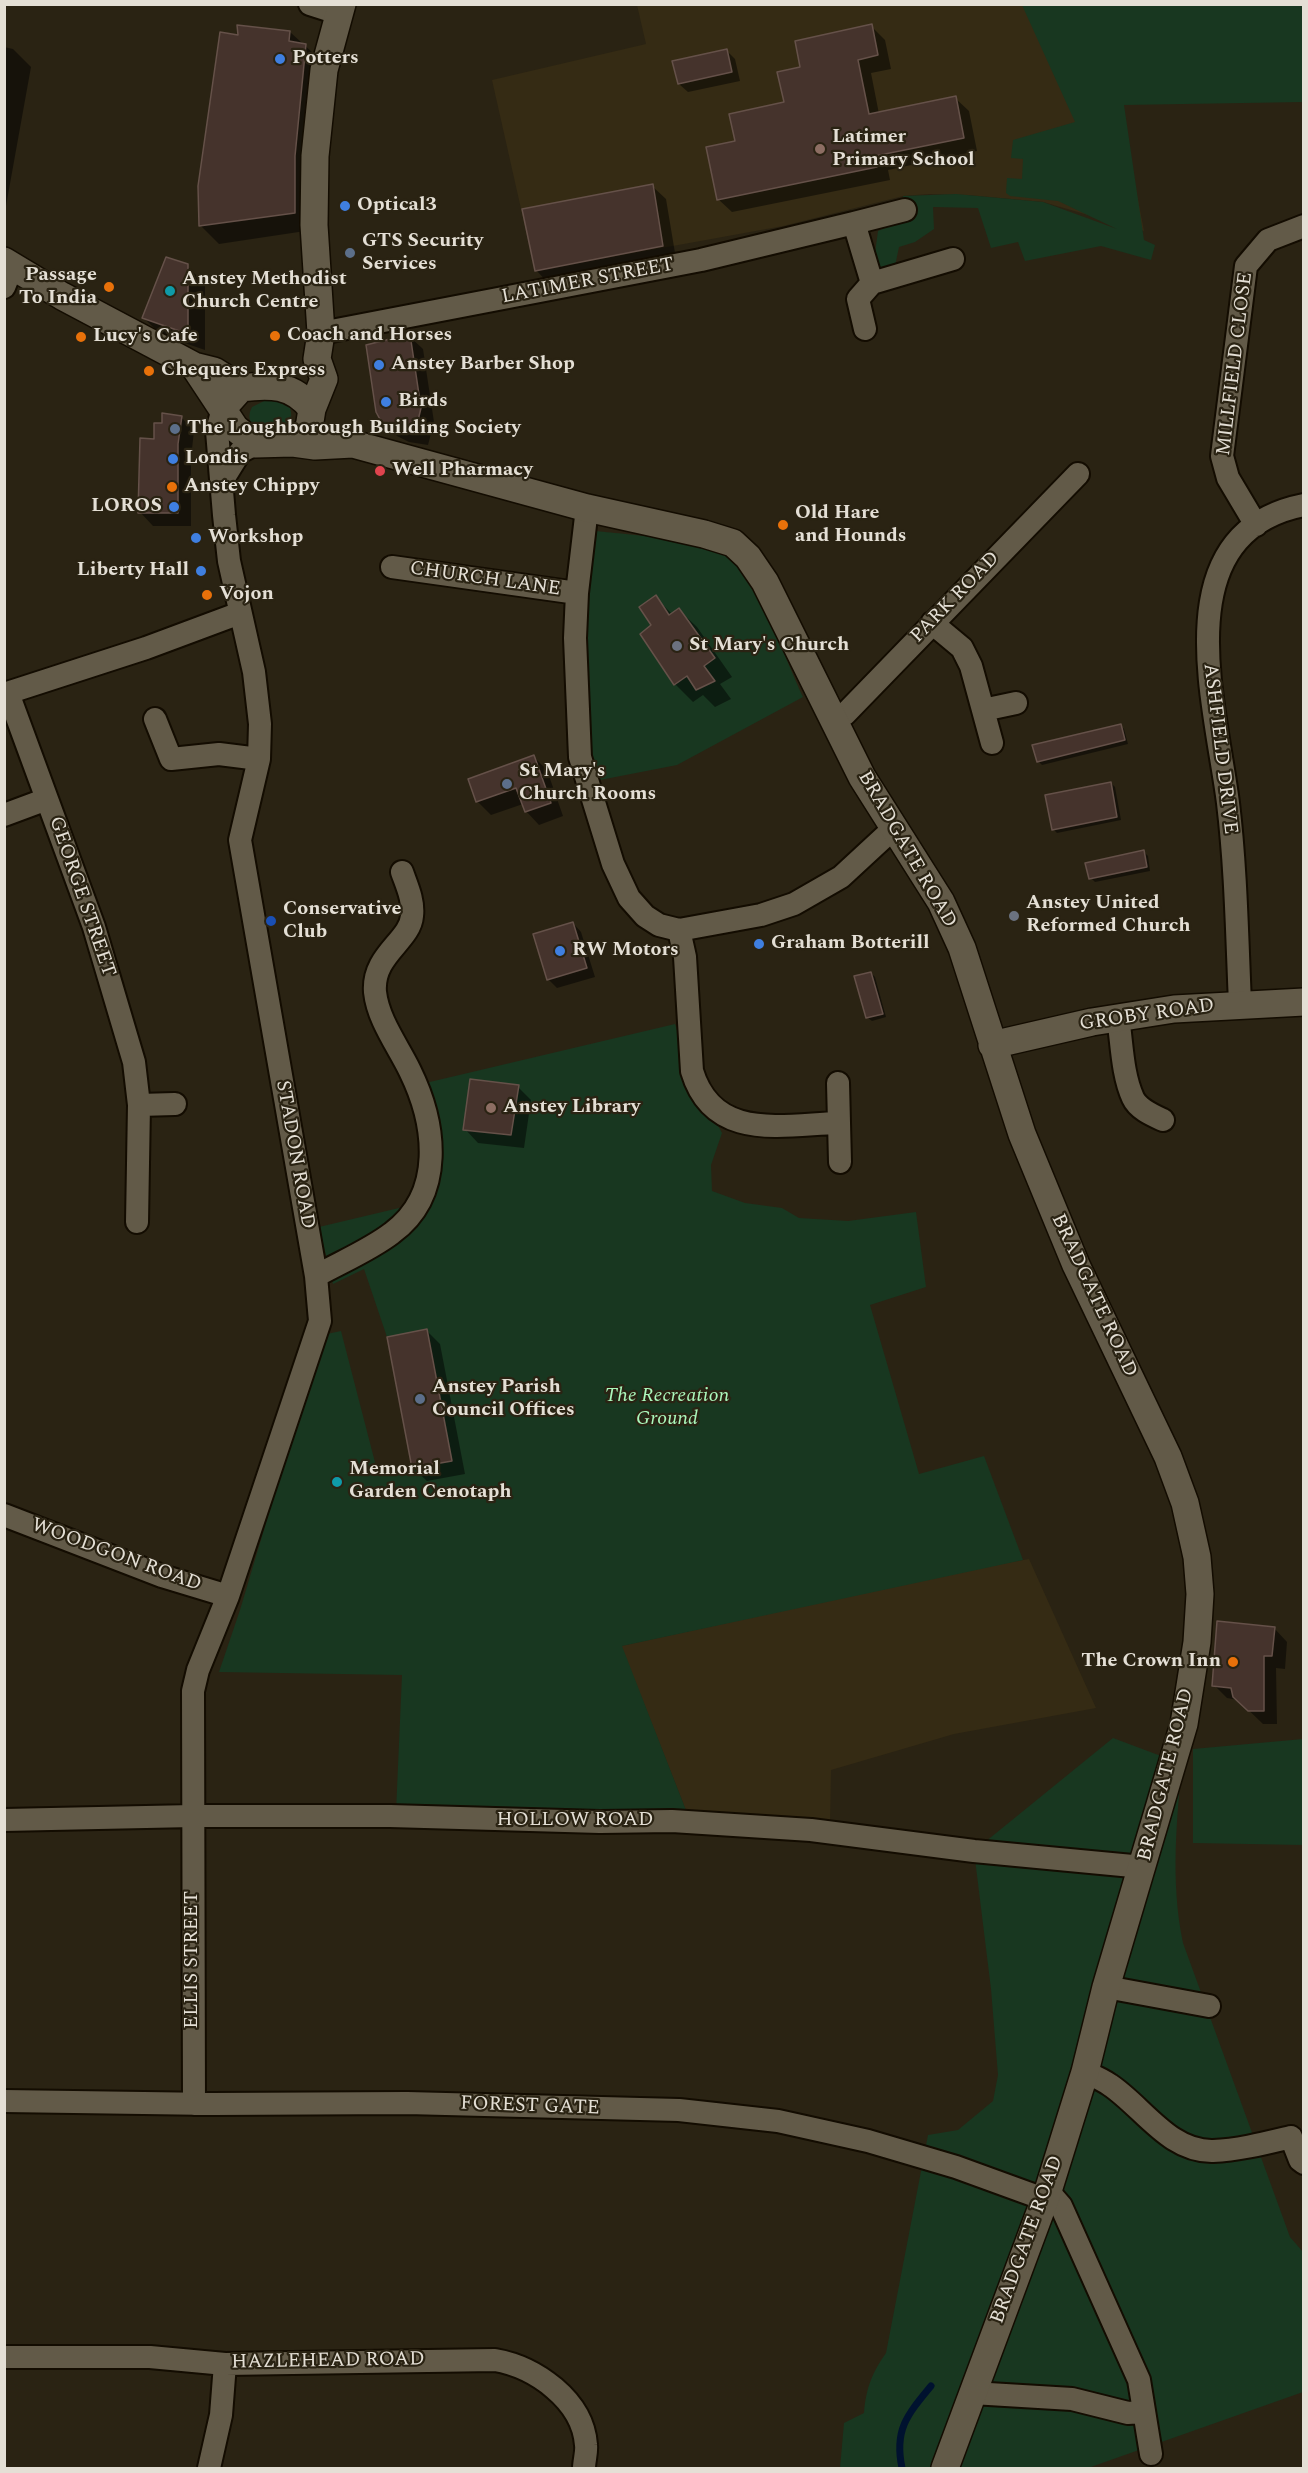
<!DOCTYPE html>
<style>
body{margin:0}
#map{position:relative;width:1308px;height:2473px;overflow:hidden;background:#2a2313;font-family:Spectral,serif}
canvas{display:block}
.frame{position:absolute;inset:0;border:6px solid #e4dfd5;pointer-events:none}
</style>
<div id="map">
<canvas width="1308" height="2473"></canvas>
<div class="frame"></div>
</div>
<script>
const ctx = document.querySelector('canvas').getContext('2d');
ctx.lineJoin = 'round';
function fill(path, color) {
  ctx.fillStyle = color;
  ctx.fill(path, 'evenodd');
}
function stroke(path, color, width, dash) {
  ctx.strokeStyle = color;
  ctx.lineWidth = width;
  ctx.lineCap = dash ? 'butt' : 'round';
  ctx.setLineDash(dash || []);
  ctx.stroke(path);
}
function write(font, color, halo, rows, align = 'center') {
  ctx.font = font + ' Spectral,serif';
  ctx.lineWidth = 4.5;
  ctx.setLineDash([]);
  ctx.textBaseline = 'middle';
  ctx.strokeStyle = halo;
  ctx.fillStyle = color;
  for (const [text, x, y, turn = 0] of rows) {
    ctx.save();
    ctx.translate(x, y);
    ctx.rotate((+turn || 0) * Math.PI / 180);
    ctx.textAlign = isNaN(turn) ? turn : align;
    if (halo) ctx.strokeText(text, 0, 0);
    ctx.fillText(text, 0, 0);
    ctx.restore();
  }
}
const built = new Path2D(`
 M 637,5 L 1101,5 L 1144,231 L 1043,202 L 968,195 L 929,194 L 903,196 L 783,226 L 535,271 L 492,80 L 646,44 Z
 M 1029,1559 L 1096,1708 L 954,1734 L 831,1770 L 830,1824 L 689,1818 L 621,1646 L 976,1568 Z`);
const green = new Path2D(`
 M 1022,5 L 1303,5 L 1303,102 L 1124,105 L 1144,240 L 1155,245 L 1151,260 L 1101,246 L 1025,261 L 1018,242 L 991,248 L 978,208 L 933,207 L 934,229 L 915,242 L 899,247 L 895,266 L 880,267 L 875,253 L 878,231 L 906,218 L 903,196 L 956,194 L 1043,202 L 1117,229 L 1058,201 L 1010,196 L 1006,193 L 1007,178 L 1022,179 L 1023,159 L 1011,158 L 1013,140 L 1075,122 Z
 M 275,400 L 290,408 C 301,443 236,437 252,407 L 264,401 Z
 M 597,531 C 628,535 709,539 731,559 C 757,582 787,662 803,697 L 677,765 L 600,780 L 580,757 L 575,638 Z
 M 675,1024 L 697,1086 L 722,1133 L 711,1165 L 712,1191 L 745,1203 L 782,1208 L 799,1218 L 848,1221 L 916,1212 L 926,1287 L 870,1305 L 919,1474 L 984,1456 L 1023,1560 L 622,1646 L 689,1818 L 396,1812 L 402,1675 L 219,1672 L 240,1610 L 322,1335 L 341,1331 L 377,1470 L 412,1468 L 452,1461 L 428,1330 L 387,1337 L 364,1269 L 333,1284 L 319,1227 L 420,1203 L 429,1178 L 417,1085 Z
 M 1113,1738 L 1161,1756 L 1182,1758 C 1177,1822 1170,1879 1183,1943 L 1290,2237 L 1303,2252 L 1303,2392 L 1088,2468 L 840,2468 L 844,2423 L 864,2413 C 866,2388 872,2373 886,2353 L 928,2135 L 958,2130 L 993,2101 L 998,2075 L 991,1989 L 974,1851 Z
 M 1303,1739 L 1303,1845 L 1193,1843 L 1193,1749 Z`);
const shadow = new Path2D(`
 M 871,26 L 885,40 L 891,69 L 871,73 L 879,114 L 955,98 L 969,111 L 977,151 L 888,170 L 890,180 L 732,212 L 718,199 L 736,143 L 785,104 L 802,68 Z
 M 290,32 L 324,63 L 312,230 L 219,244 L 201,226 Z
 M 4,47 L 13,49 L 31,67 L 4,217 Z
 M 726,50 L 735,59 L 740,81 L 688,92 L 679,84 Z
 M 652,186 L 666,199 L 676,259 L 549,284 L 536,270 Z
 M 187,266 L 205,284 L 205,350 L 161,335 L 143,317 Z
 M 409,336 L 423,349 L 434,422 L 428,445 L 409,442 L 397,436 L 383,422 Z
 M 181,417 L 194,431 L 191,458 L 191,526 L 153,526 L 140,512 L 155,440 Z
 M 655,597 L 672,614 L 679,610 L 697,627 L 732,677 L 720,684 L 731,699 L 715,707 L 703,695 L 693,702 L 675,684 L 642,634 L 653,626 Z
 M 1120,725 L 1124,729 L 1128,744 L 1042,765 L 1038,761 Z
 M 534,757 L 547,770 L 563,816 L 539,825 L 526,811 L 523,804 L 491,815 L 478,802 L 470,780 Z
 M 1111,783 L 1115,787 L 1121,820 L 1057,833 L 1053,829 Z
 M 1144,852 L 1148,856 L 1150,871 L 1095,882 L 1091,878 Z
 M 573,923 L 581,932 L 595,977 L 557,988 L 548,979 Z
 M 871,973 L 875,977 L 886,1017 L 872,1021 L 868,1018 Z
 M 518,1087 L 531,1100 L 524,1148 L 478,1143 L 465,1129 Z
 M 427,1331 L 440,1344 L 465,1474 L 427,1481 L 413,1468 Z
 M 1274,1628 L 1287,1642 L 1285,1669 L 1276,1668 L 1277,1724 L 1263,1724 L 1238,1700 L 1227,1698 L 1214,1685 Z`);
const stream = new Path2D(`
 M 902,2468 C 894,2430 907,2415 931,2386`);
const building = new Path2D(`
 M 872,24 L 878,55 L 858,60 L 869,114 L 956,96 L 964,138 L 875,156 L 877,167 L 717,200 L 706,147 L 735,141 L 729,114 L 784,102 L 777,72 L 800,67 L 795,41 Z
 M 237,25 L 290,31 L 289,41 L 306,44 L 295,156 L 295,213 L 199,226 L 198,186 L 220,32 L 238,35 Z
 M 727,49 L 732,72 L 678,84 L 672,61 Z
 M 653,184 L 663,246 L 535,271 L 522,209 Z
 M 166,257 L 188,264 L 188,334 L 142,318 Z
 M 410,334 L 421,408 L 415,433 L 394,429 L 382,423 L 376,412 L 366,345 Z
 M 162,413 L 182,416 L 178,444 L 178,513 L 138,513 L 140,438 L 154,439 L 154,423 L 162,423 Z
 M 656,595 L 669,615 L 679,608 L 715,658 L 704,666 L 715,681 L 696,690 L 687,676 L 674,685 L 640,634 L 651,625 L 639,607 Z
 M 1121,724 L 1125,740 L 1037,762 L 1032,745 Z
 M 534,755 L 551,803 L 525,812 L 516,788 L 476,802 L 468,779 Z
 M 1111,782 L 1117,817 L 1052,830 L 1045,795 Z
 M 1144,850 L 1147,867 L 1089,879 L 1085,863 Z
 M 573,922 L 587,968 L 547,980 L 533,934 Z
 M 871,972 L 883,1014 L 866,1018 L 854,976 Z
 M 470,1079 L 519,1085 L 511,1135 L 463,1130 Z
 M 427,1329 L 452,1461 L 412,1468 L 387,1337 Z
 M 1217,1621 L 1275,1627 L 1272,1656 L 1264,1656 L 1264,1711 L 1248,1711 L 1233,1697 L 1231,1688 L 1212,1686 Z`);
const minor = new Path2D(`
 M 310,4 L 338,13
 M 854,223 L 905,210
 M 4,287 L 13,265
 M 865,329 L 858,299 L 872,283 L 953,259
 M 321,333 L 701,260 L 854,223 L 872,283
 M 222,481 L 240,452 L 255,444
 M 587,508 L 577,593 L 575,638 L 580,757 L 613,864 L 629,898 L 645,916 L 659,925 L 679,930 L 761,915 L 794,904 L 841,877 L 894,828
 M 1256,525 L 1228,478 L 1222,456 L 1246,266 L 1268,240 L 1304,226
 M 392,567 L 577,593
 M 932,623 L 962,648 L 971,666 L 992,743
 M 8,693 L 94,927 L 134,1062 L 139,1105 L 137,1222
 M 4,694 L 146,648 L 240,613
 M 983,710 L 1016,703
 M 155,719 L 171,759 L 219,754 L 259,759
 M 833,720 L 845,714 L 1078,474
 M 4,815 L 47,799
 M 679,930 L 685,957 L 692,1071 C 713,1141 780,1125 837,1123
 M 1240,1003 C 1237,937 1236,869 1228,803 C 1216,706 1162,533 1304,505
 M 1118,1018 C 1122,1043 1122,1074 1133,1098 C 1138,1109 1152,1115 1163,1120
 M 838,1083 L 840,1162
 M 139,1105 L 175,1104
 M 316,1276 C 341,1262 370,1250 392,1233 C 445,1194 436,1124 410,1071 C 398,1046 378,1020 375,992 C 372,955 410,941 412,916 C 414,901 407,886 402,872
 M 4,1515 L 162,1576 L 228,1596
 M 4,1820 L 193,1816 L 390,1816 L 600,1822 L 672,1821 L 811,1830 L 974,1851 L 1143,1867
 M 1106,1987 L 1209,2006
 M 1085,2072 C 1094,2076 1103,2080 1110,2085 C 1143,2107 1169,2152 1213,2151 C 1239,2150 1266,2143 1291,2137 L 1300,2160 L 1304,2163
 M 4,2101 L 213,2104 L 407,2103 L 679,2110 L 778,2121 L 868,2141 L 956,2167 L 1044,2199
 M 194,2104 L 193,1691 L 198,1670 L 228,1596 L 320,1321 L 316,1276 L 240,840 L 259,759 L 260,724 L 254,672 L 229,561 L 224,515 L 217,431 L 223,408
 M 1048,2191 L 1061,2206 L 1139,2380 L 1151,2454
 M 4,2357 L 150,2357 L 225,2364 L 495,2360 C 535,2367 583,2400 586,2445 C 587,2452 584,2461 584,2468
 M 972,2393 L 1072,2399 L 1128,2413 L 1142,2412
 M 209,2468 L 221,2415 L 225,2364`);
const tertiary = new Path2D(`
 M 4,261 L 62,296 L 194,366 L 214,371 L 241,388
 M 194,366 L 235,428 L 255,444 L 293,443 L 309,428 L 312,409 C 293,384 270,384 241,388 L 223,408
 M 312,409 L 324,379 L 317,359 L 321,333 L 314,225 L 315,156 L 324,70 L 342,4
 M 293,443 L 315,446 L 353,444 L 587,508 L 704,534 L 733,543 L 748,557 L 765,582 L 862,777 L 941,902 L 962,948 L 1022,1134 L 1076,1265 L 1168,1457 L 1185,1503 L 1197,1557 L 1200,1594 L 1197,1642 L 1184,1724 L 1106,1987 L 1085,2072 L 1048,2191 L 945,2468
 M 992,1045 L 1092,1022 L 1174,1009 L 1304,1002`);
const markers = [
 [280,59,6,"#3f7fe0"],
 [820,149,6,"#8d6e63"],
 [345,206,6,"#3f7fe0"],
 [350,253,6,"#5c6f8a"],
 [109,287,6,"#e8710a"],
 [170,291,6,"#0f9aa8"],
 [275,336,6,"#e8710a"],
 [81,337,6,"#e8710a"],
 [379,365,6,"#3f7fe0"],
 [149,371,6,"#e8710a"],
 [386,402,6,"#3f7fe0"],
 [175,429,6,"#5c6f8a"],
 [173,459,6,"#3f7fe0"],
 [380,471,6,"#e0444e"],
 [172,487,6,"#e8710a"],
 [174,507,6,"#3f7fe0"],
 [783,525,6,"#e8710a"],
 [196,538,6,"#3f7fe0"],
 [201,571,6,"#3f7fe0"],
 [207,595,6,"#e8710a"],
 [677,646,6,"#6b7280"],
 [507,784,6,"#5c6f8a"],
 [1014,916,6,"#6b7280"],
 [271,921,6,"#1a4fb4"],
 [759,944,6,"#3f7fe0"],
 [560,951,6,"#3f7fe0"],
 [491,1108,6,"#8d6e63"],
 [420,1399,6,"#5c6f8a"],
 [337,1482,6,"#0f9aa8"],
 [1233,1662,6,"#e8710a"]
];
const poiNames = [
 ["Potters",292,59],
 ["Latimer",832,138],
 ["Primary School",832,161],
 ["Optical3",357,206],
 ["GTS Security",362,242],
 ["Services",362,265],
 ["Passage",97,276,"right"],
 ["To India",97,299,"right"],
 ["Anstey Methodist",182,280],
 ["Church Centre",182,303],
 ["Coach and Horses",287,336],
 ["Lucy's Cafe",93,337],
 ["Anstey Barber Shop",391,365],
 ["Chequers Express",161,371],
 ["Birds",398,402],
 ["The Loughborough Building Society",187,429],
 ["Londis",185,459],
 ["Well Pharmacy",392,471],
 ["Anstey Chippy",184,487],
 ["LOROS",162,507,"right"],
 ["Old Hare",795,514],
 ["and Hounds",795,537],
 ["Workshop",208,538],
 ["Liberty Hall",189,571,"right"],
 ["Vojon",219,595],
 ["St Mary's Church",689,646],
 ["St Mary's",519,772],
 ["Church Rooms",519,795],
 ["Anstey United",1026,904],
 ["Reformed Church",1026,927],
 ["Conservative",283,910],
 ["Club",283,933],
 ["Graham Botterill",771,944],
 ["RW Motors",572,951],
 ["Anstey Library",503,1108],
 ["Anstey Parish",432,1388],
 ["Council Offices",432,1411],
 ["Memorial",349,1470],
 ["Garden Cenotaph",349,1493],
 ["The Crown Inn",1221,1662,"right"]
];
const streetNames = [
 ["LATIMER STREET",588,282,-11],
 ["MILLFIELD CLOSE",1236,364,-83],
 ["CHURCH LANE",485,580,8],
 ["PARK ROAD",956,598,-46],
 ["ASHFIELD DRIVE",1219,749,83],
 ["BRADGATE ROAD",906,850,60],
 ["GEORGE STREET",81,897,71],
 ["GROBY ROAD",1147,1016,-8],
 ["STADON ROAD",294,1155,80],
 ["BRADGATE ROAD",1093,1296,65],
 ["WOODGON ROAD",116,1556,20],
 ["BRADGATE ROAD",1167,1775,-76],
 ["HOLLOW ROAD",575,1821],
 ["ELLIS STREET",193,1960,-90],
 ["FOREST GATE",530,2107,2],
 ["BRADGATE ROAD",1028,2240,-70],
 ["HAZLEHEAD ROAD",328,2362,-1]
];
const parkNames = [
 ["The Recreation",667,1397],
 ["Ground",667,1420]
];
fill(built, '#352b14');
fill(green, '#183720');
fill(shadow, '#0007');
stroke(stream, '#00122f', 7);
fill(building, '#45332c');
stroke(building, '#655149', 1.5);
stroke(minor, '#130c01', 26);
stroke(tertiary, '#130c01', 30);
stroke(minor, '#625a48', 22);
stroke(tertiary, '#625a48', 27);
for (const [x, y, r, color] of markers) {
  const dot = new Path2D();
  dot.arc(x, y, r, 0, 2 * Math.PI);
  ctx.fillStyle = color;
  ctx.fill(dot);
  stroke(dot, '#2a2313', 2);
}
write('bold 20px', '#e4dfd5', '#2a2313', poiNames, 'left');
write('20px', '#e4dfd5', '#2a2313', streetNames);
write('italic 20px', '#abf8bc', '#2a2313', parkNames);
</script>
